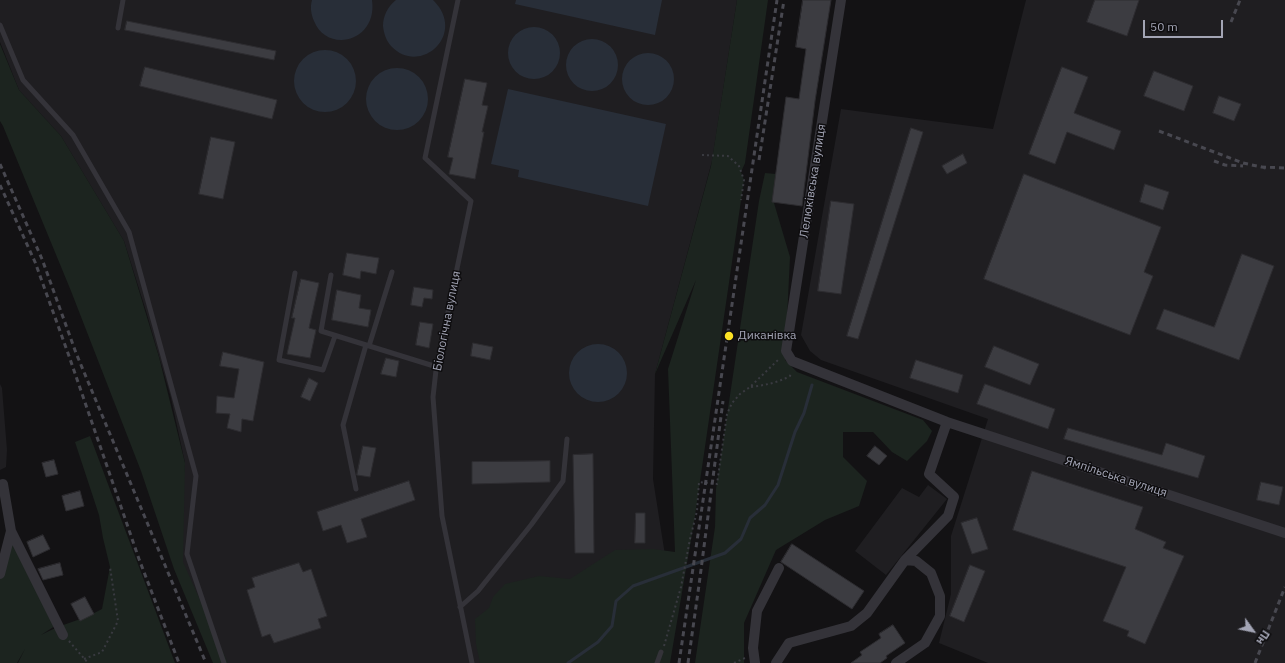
<!DOCTYPE html>
<meta charset="utf-8">
<style>
body{margin:0}
#map{position:relative;width:1285px;height:663px;overflow:hidden;background:#131214;font-family:"IBM Plex Sans",sans-serif}
canvas{display:block}
.north{position:absolute;left:1233px;top:611px;width:40px;height:40px;-webkit-text-stroke:3px #0e0d0f;paint-order:stroke;rotate:123deg;font-size:11px;font-weight:700;line-height:16px;text-align:center;color:#a3a5b5}
.north::after{content:'';display:block;margin:auto;width:14px;height:18px;background:#a3a5b5;clip-path:polygon(50% 0,100% 100%,50% 72%,0 100%)}
.scale{position:absolute;left:1143px;top:20px;width:80px;height:18px;box-sizing:border-box;border:2px solid #a3a5b5;border-top:0;padding-left:5px;font-size:12px;line-height:14px;white-space:nowrap;color:#a3a5b5;-webkit-text-stroke:3px #0e0d0f;paint-order:stroke}
</style>
<div id="map">
<canvas width="1285" height="663"></canvas>
<div class="north">Пн</div>
<div class="scale">50 m</div>
</div>
<script>
const ctx = document.querySelector('canvas').getContext('2d');
ctx.lineJoin = 'round';
function fill(path, color) {
  ctx.fillStyle = color;
  ctx.fill(path, 'evenodd');
}
function stroke(path, color, width, dash) {
  ctx.strokeStyle = color;
  ctx.lineWidth = width;
  ctx.lineCap = dash ? 'butt' : 'round';
  ctx.setLineDash(dash || []);
  ctx.stroke(path);
}
function write(font, color, halo, rows, align = 'center') {
  ctx.font = font + ' "IBM Plex Sans",sans-serif';
  ctx.lineWidth = 3;
  ctx.setLineDash([]);
  ctx.textBaseline = 'middle';
  ctx.strokeStyle = halo;
  ctx.fillStyle = color;
  for (const [text, x, y, turn = 0] of rows) {
    ctx.save();
    ctx.translate(x, y);
    ctx.rotate((+turn || 0) * Math.PI / 180);
    ctx.textAlign = isNaN(turn) ? turn : align;
    if (halo) ctx.strokeText(text, 0, 0);
    ctx.fillText(text, 0, 0);
    ctx.restore();
  }
}
const built = new Path2D(`
 M 0,0 L 737,0 L 712,161 L 655,374 L 653,479 L 665,555 L 644,663 L 217,663 L 183,568 L 180,513 L 185,463 L 171,398 L 146,311 L 124,241 L 61,136 L 19,90 L 0,42 Z
 M 1026,0 L 1285,0 L 1285,663 L 988,663 L 939,643 L 951,594 L 951,536 L 988,419 L 821,360 L 810,351 L 801,335 L 841,109 L 993,129 Z
 M 0,384 L 2,388 L 7,450 L 6,467 L 0,470 Z
 M 928,485 L 947,499 L 886,575 L 855,551 L 902,488 L 919,497 Z`);
const green = new Path2D(`
 M 737,0 L 768,0 L 745,163 L 741,172 L 744,180 L 694,522 L 670,663 L 480,663 L 476,644 L 475,619 L 489,608 L 493,597 L 505,584 L 539,576 L 570,579 L 615,550 L 653,549 L 675,552 L 668,369 L 696,280 L 655,374 L 711,166 Z
 M 0,44 L 19,90 L 61,136 L 124,241 L 159,357 L 185,463 L 183,562 L 228,663 L 213,663 L 174,569 L 141,471 L 71,291 L 3,126 L 0,121 Z
 M 765,173 L 776,174 L 774,203 L 790,257 L 785,360 L 797,372 L 923,420 L 932,431 L 927,441 L 907,461 L 892,452 L 873,432 L 843,432 L 843,457 L 867,481 L 859,506 L 825,520 L 776,550 L 744,623 L 744,663 L 695,663 L 715,527 L 716,489 L 759,201 Z
 M 90,436 L 175,663 L 18,663 L 25,649 L 17,663 L 0,663 L 0,574 L 11,531 L 58,624 L 41,635 C 61,624 83,620 102,609 L 110,567 L 103,538 L 99,515 L 75,442 Z`);
const water = new Path2D(`
 M 312,0 L 372,0 C 378,42 327,54 314,21 C 311,14 310,7 312,0 Z
 M 396,0 L 433,0 C 468,34 420,77 391,46 C 386,40 384,34 383,26 C 383,16 388,6 396,0 Z
 M 516,0 L 662,0 L 655,35 L 515,4 Z
 M508 53a26 26 0 1 1 52 0a26 26 0 1 1-52 0Z
 M566 65a26 26 0 1 1 52 0a26 26 0 1 1-52 0Z
 M294 81a31 31 0 1 1 62 0a31 31 0 1 1-62 0Z
 M622 79a26 26 0 1 1 52 0a26 26 0 1 1-52 0Z
 M366 99a31 31 0 1 1 62 0a31 31 0 1 1-62 0Z
 M 508,89 L 666,124 L 648,206 L 518,177 L 519,170 L 491,164 Z
 M569 373a29 29 0 1 1 58 0a29 29 0 1 1-58 0Z`);
const stream = new Path2D(`
 M 568,663 L 598,642 L 612,626 L 616,601 L 633,586 L 725,553 L 741,539 L 750,518 L 765,505 L 778,485 L 795,432 L 804,413 L 812,385`);
const building = new Path2D(`
 M 803,0 L 831,0 L 815,101 L 802,206 L 772,202 L 786,97 L 799,99 L 806,49 L 796,47 Z
 M 1095,0 L 1139,0 L 1127,36 L 1087,22 Z
 M 127,21 L 276,51 L 274,60 L 125,30 Z
 M 145,67 L 277,100 L 272,119 L 140,86 Z
 M 1062,67 L 1088,77 L 1074,113 L 1121,131 L 1114,150 L 1067,132 L 1055,164 L 1029,154 Z
 M 1154,71 L 1193,86 L 1184,111 L 1144,96 Z
 M 465,79 L 487,83 L 482,105 L 488,106 L 482,132 L 484,132 L 475,179 L 449,174 L 453,158 L 448,157 Z
 M 1219,96 L 1241,104 L 1234,121 L 1213,113 Z
 M 911,128 L 923,132 L 858,339 L 847,336 Z
 M 211,137 L 235,142 L 223,199 L 199,194 Z
 M 963,154 L 967,163 L 947,174 L 942,166 Z
 M 1024,174 L 1161,227 L 1144,272 L 1153,276 L 1130,335 L 984,279 Z
 M 1145,184 L 1169,192 L 1163,210 L 1140,202 Z
 M 831,201 L 854,204 L 841,294 L 818,291 Z
 M 347,253 L 379,258 L 376,274 L 361,271 L 360,279 L 343,275 Z
 M 1242,254 L 1274,266 L 1239,360 L 1156,329 L 1164,309 L 1214,327 Z
 M 301,279 L 319,283 L 309,328 L 316,330 L 310,358 L 287,354 L 295,318 L 292,318 Z
 M 414,287 L 433,290 L 432,299 L 424,298 L 422,307 L 411,305 Z
 M 337,290 L 361,295 L 359,308 L 371,310 L 368,327 L 332,320 Z
 M 420,322 L 433,324 L 429,348 L 416,345 Z
 M 473,343 L 493,347 L 490,360 L 471,356 Z
 M 994,346 L 1039,364 L 1030,385 L 985,367 Z
 M 223,352 L 264,362 L 253,421 L 242,419 L 241,432 L 227,428 L 230,414 L 216,413 L 217,396 L 234,398 L 239,369 L 220,366 Z
 M 386,358 L 399,361 L 396,377 L 381,374 Z
 M 916,360 L 963,375 L 958,393 L 910,378 Z
 M 309,378 L 318,383 L 310,401 L 301,397 Z
 M 985,384 L 1055,409 L 1048,429 L 977,404 Z
 M 1068,428 L 1162,455 L 1166,443 L 1205,456 L 1198,478 L 1064,439 Z
 M 363,446 L 376,448 L 370,477 L 357,475 Z
 M 875,446 L 887,456 L 879,465 L 867,456 Z
 M 593,454 L 594,553 L 575,553 L 573,455 Z
 M 54,460 L 58,474 L 46,477 L 42,463 Z
 M 550,461 L 550,482 L 472,484 L 472,462 Z
 M 1032,471 L 1143,507 L 1135,529 L 1166,542 L 1163,548 L 1184,556 L 1145,644 L 1127,636 L 1129,631 L 1103,621 L 1126,567 L 1013,530 Z
 M 409,481 L 415,500 L 361,519 L 367,537 L 347,543 L 341,525 L 323,531 L 317,512 Z
 M 1261,482 L 1283,487 L 1279,505 L 1257,500 Z
 M 80,491 L 84,506 L 66,511 L 62,496 Z
 M 636,513 L 645,513 L 645,543 L 635,543 Z
 M 977,518 L 988,549 L 972,554 L 961,523 Z
 M 43,535 L 50,549 L 33,557 L 27,542 Z
 M 792,544 L 864,591 L 852,609 L 781,562 Z
 M 60,563 L 63,575 L 43,580 L 38,569 Z
 M 299,563 L 303,572 L 311,569 L 327,616 L 318,619 L 321,628 L 274,643 L 270,634 L 262,637 L 247,590 L 255,587 L 252,578 Z
 M 970,565 L 985,571 L 964,622 L 950,616 Z
 M 85,597 L 94,614 L 80,621 L 71,604 Z
 M 893,625 L 905,643 L 886,656 L 887,658 L 880,663 L 851,663 L 862,655 L 860,652 L 881,638 L 879,634 Z`);
const path = new Path2D(`
 M 702,155 L 728,156 L 739,166 L 744,180 L 741,200
 M 751,387 C 765,385 777,383 790,376 L 791,372
 M 69,641 L 88,663
 M 664,646 L 681,587 L 690,539 L 697,511 L 699,482 L 717,484 L 727,414 L 732,403 L 740,394 L 750,387 L 779,359
 M 84,659 L 102,652 L 118,621 L 110,567
 M 734,663 L 745,658`);
const lane = new Path2D(`
 M 458,0 L 425,158 L 471,201 L 436,370 L 433,397 L 442,516 L 472,663
 M 0,25 L 23,80 L 73,135 L 129,232 L 196,476 L 187,554 L 224,663
 M 118,28 L 123,0
 M 295,273 L 279,360 L 323,370 L 335,336
 M 331,275 L 321,331 L 437,367
 M 369,346 L 392,272
 M 356,489 L 343,425 L 366,345
 M 460,607 L 478,591 L 531,525 L 563,481 L 567,439
 M 657,663 L 661,652`);
const street = new Path2D(`
 M 841,0 L 786,351 L 792,361 L 947,422 L 1285,533
 M 0,485 L 3,484 L 11,531 L 0,574
 M 11,531 L 63,635
 M 755,663 L 753,648 L 757,611 L 779,568
 M 776,663 L 789,643 L 851,626 L 867,613 L 905,560 L 948,516 L 954,497 L 929,474 L 947,422
 M 896,663 L 925,643 L 940,616 L 940,596 L 931,573 L 916,561 L 905,560`);
const rail = new Path2D(`
 M 1231,22 L 1240,0
 M 1159,131 L 1243,163 L 1266,168
 M 759,160 L 784,0
 M 1214,161 L 1225,165 L 1243,166
 M 0,164 L 42,259 L 76,353 L 206,663
 M 1261,167 L 1285,168
 M 0,185 L 35,262 L 69,356 L 139,559 L 179,663
 M 679,663 L 777,0
 M 688,663 L 699,585 L 723,401
 M 1255,663 L 1285,587`);
const markers = [
 [729,336,5,"#fbe124"]
];
const streetNames = [
 ["Лелюківська вулиця",813,181,-81],
 ["Біологічна вулиця",447,321,-79],
 ["Ямпільська вулиця",1116,477,18]
];
const poiNames = [
 ["Диканівка",738,336]
];
fill(built, '#1f1e21');
fill(green, '#1c241f');
fill(water, '#282e38');
stroke(stream, '#282e38', 3);
fill(building, '#3c3c41');
stroke(building, '#2d2c30', 1);
stroke(path, '#393a40', 2, [2, 3]);
stroke(lane, '#343339', 5);
stroke(street, '#343339', 10);
stroke(rail, '#484850', 3, [5, 4]);
for (const [x, y, r, color] of markers) {
  const dot = new Path2D();
  dot.arc(x, y, r, 0, 2 * Math.PI);
  ctx.fillStyle = color;
  ctx.fill(dot);
  stroke(dot, '#0e0d0f', 1.5);
}
write('12px', '#a3a5b5', '#0e0d0f', streetNames);
write('12px', '#a3a5b5', '#0e0d0f', poiNames, 'left');
</script>
